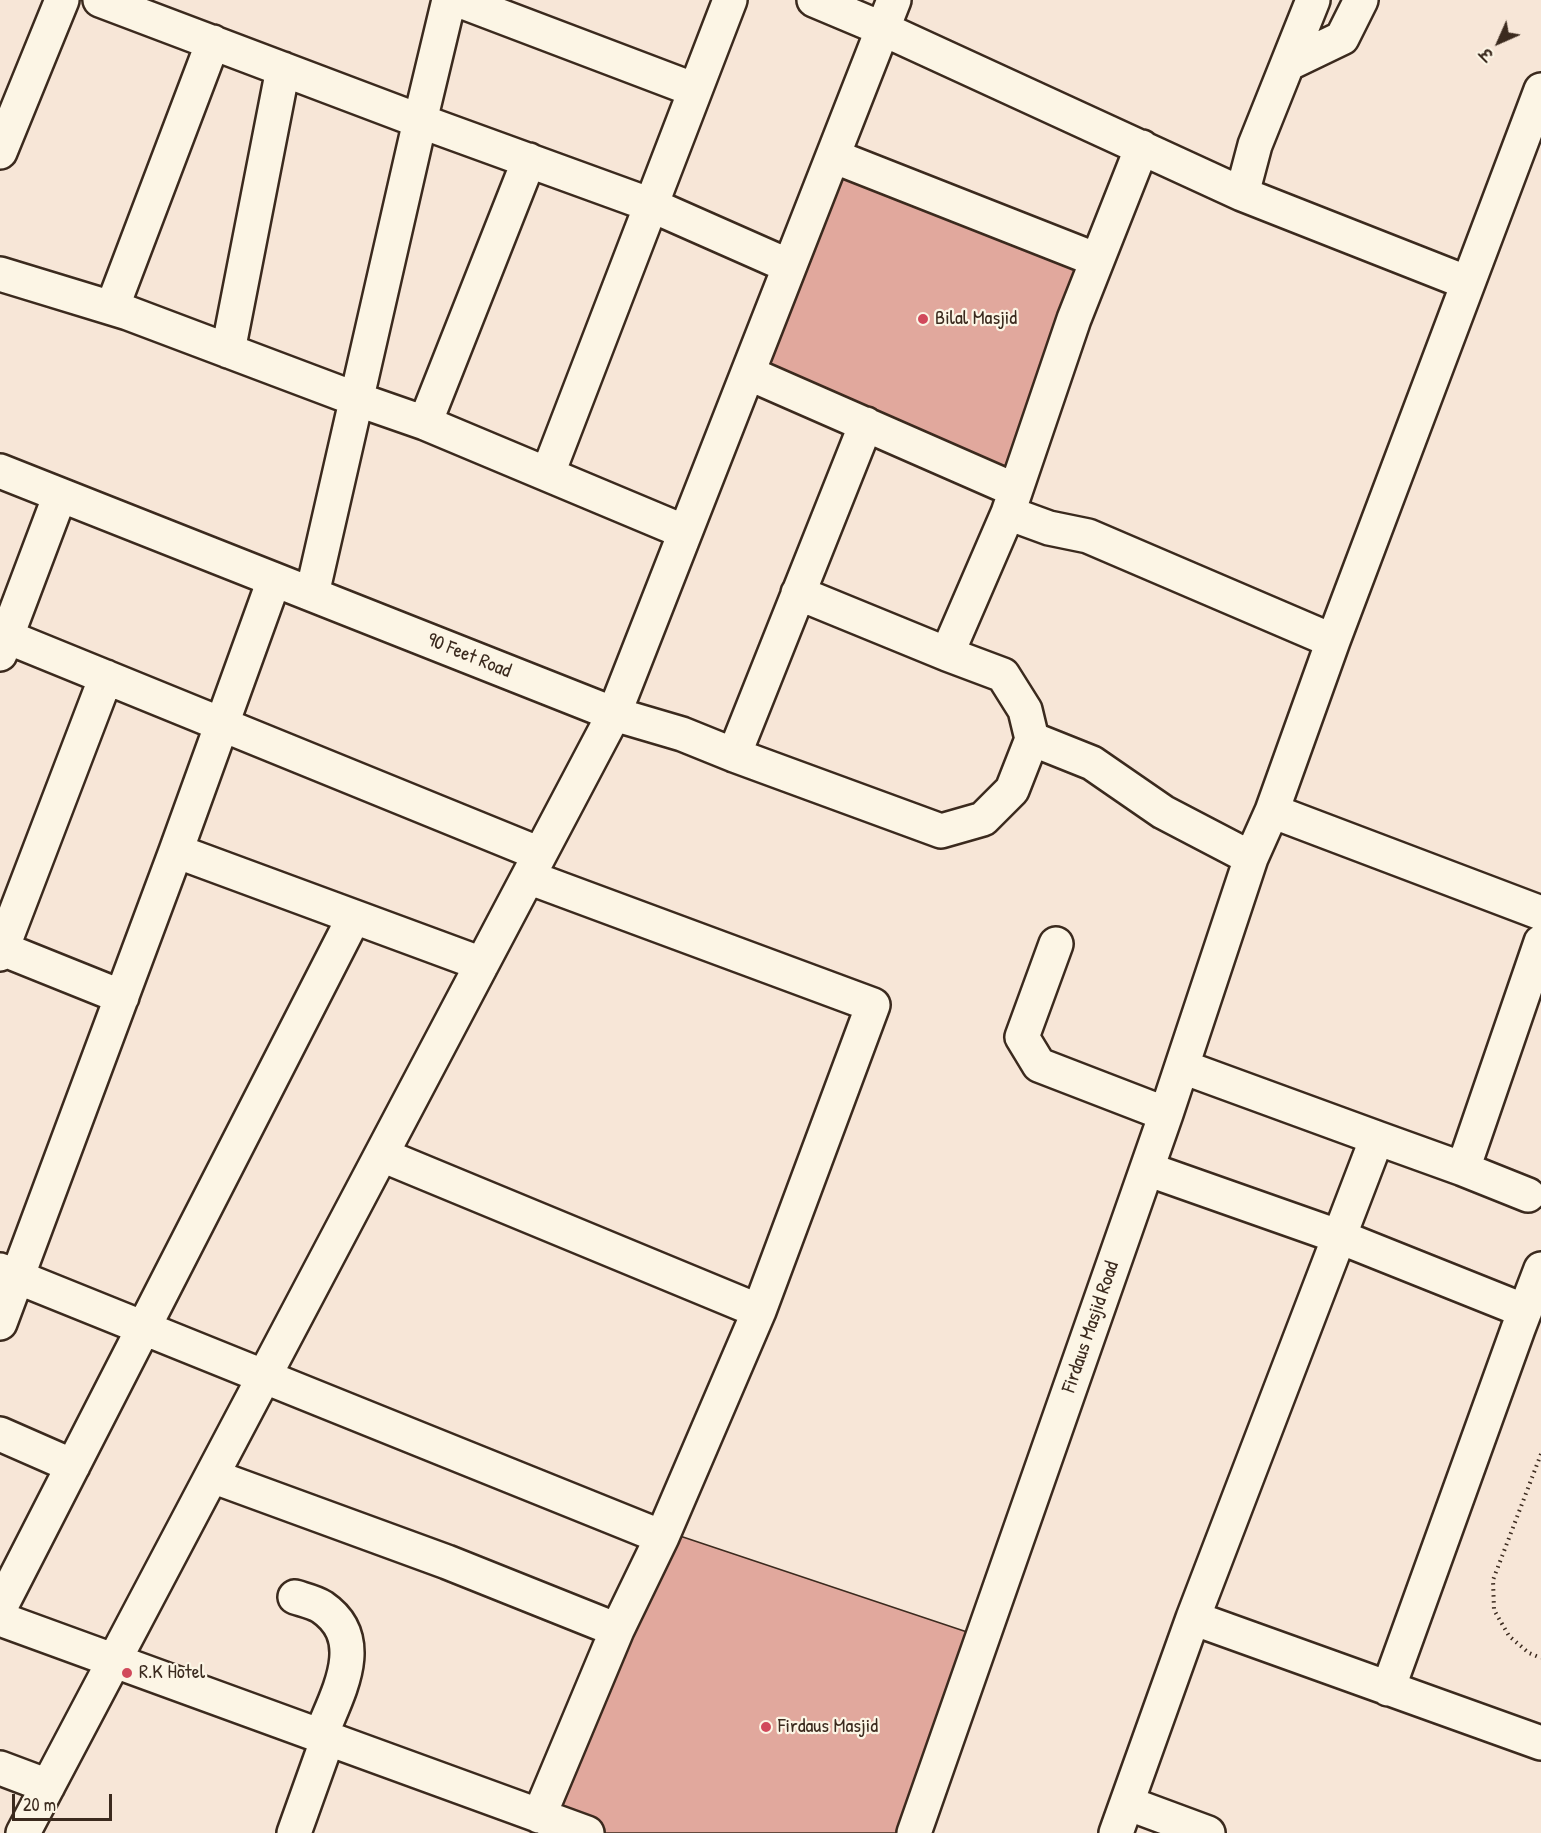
<!DOCTYPE html>
<meta charset="utf-8">
<style>
body{margin:0}
#map{position:relative;width:1541px;height:1833px;overflow:hidden;background:#f7e6d7;font-family:"Patrick Hand","Playpen Sans Deva",sans-serif}
canvas{display:block}
.north{position:absolute;left:1469px;top:12px;width:60px;height:60px;-webkit-text-stroke:4px #fcf5e5;paint-order:stroke;rotate:225deg;font-size:16px;font-weight:700;line-height:24px;text-align:center;color:#3b2a1e}
.north::after{content:'';display:block;margin:auto;width:21px;height:27px;background:#3b2a1e;clip-path:polygon(50% 0,100% 100%,50% 72%,0 100%)}
.scale{position:absolute;left:12px;top:1794px;width:100px;height:27px;box-sizing:border-box;border:3px solid #3b2a1e;border-top:0;padding-left:8px;font-size:18px;line-height:21px;white-space:nowrap;color:#3b2a1e;-webkit-text-stroke:4px #fcf5e5;paint-order:stroke}
</style>
<div id="map">
<canvas width="1541" height="1833"></canvas>
<div class="north">उ</div>
<div class="scale">20 m</div>
</div>
<script>
const ctx = document.querySelector('canvas').getContext('2d');
ctx.lineJoin = 'round';
function fill(path, color) {
  ctx.fillStyle = color;
  ctx.fill(path, 'evenodd');
}
function stroke(path, color, width, dash) {
  ctx.strokeStyle = color;
  ctx.lineWidth = width;
  ctx.lineCap = dash ? 'butt' : 'round';
  ctx.setLineDash(dash || []);
  ctx.stroke(path);
}
function write(font, color, halo, rows, align = 'center') {
  ctx.font = font + ' "Patrick Hand",sans-serif';
  ctx.lineWidth = 4.5;
  ctx.setLineDash([]);
  ctx.textBaseline = 'middle';
  ctx.strokeStyle = halo;
  ctx.fillStyle = color;
  for (const [text, x, y, turn = 0] of rows) {
    ctx.save();
    ctx.translate(x, y);
    ctx.rotate((+turn || 0) * Math.PI / 180);
    ctx.textAlign = isNaN(turn) ? turn : align;
    if (halo) ctx.strokeText(text, 0, 0);
    ctx.fillText(text, 0, 0);
    ctx.restore();
  }
}
const building = new Path2D(`
 M 836,163 L 1091,263 L 1008,486 L 753,375 Z
 M 665,1531 L 982,1637 L 914,1833 L 587,1833 L 543,1817 Z`);
const path = new Path2D(`
 M 1541,1454 L 1493,1580 L 1494,1610 L 1509,1636 L 1529,1653 L 1541,1658`);
const minor = new Path2D(`
 M 100,0 L 420,121 L 651,205 L 789,266
 M 458,0 L 695,90
 M 814,0 L 883,29 L 1242,194 L 1255,145 L 1313,0
 M 1288,64 L 1342,38 L 1361,0
 M 1142,147 L 1074,319 L 1008,513 L 1049,528 L 1088,536 L 1333,641
 M 0,152 L 62,0
 M 833,156 L 1097,260
 M 1242,194 L 1468,283
 M 0,274 L 128,313 L 356,399 L 425,423 L 685,532
 M 112,308 L 213,42
 M 228,351 L 283,69
 M 748,373 L 1015,490
 M 425,423 L 529,160
 M 0,471 L 614,714 L 682,734 L 734,755 L 941,831 L 983,819 L 1012,790 L 1032,739 L 1092,763 L 1163,812 L 1251,858
 M 548,473 L 730,0
 M 798,593 L 947,654 L 1008,513
 M 312,594 L 420,121 L 449,0
 M 0,634 L 540,854
 M 0,654 L 60,495
 M 947,654 L 1003,675 L 1025,710 L 1032,739
 M 734,755 L 866,424
 M 1272,811 L 1541,913
 M 176,851 L 482,964
 M 528,877 L 873,1005 L 759,1311 L 662,1537 L 617,1630 L 539,1816
 M 1056,944 L 1022,1037 L 1039,1065 L 1166,1114
 M 0,948 L 122,997
 M 0,954 L 106,677
 M 1183,1067 L 1377,1138
 M 382,1155 L 759,1311
 M 1147,1169 L 1340,1237 L 1525,1311
 M 1528,1195 L 1463,1169 L 1541,942
 M 0,1270 L 662,1537
 M 0,1323 L 176,851 L 274,580
 M 0,1434 L 73,1466
 M 212,1476 L 447,1562 L 617,1630
 M 295,1597 C 304,1600 314,1602 322,1607 C 370,1640 337,1694 321,1735
 M 0,1608 L 354,917
 M 1193,1618 L 1541,1743
 M 0,1619 L 587,1833
 M 1388,1689 L 1518,1329 L 1541,1269
 M 0,1768 L 48,1786
 M 1127,1803 L 1208,1833
 M 23,1833 L 614,714 L 894,0
 M 294,1833 L 328,1738
 M 914,1833 L 1166,1114 L 1251,858 L 1272,811 L 1333,641 L 1541,90
 M 1116,1833 L 1193,1618 L 1377,1138 L 1463,1169`);
const markers = [
 [923,319,6,"#d1495b"],
 [127,1673,6,"#d1495b"],
 [766,1727,6,"#d1495b"]
];
const poiNames = [
 ["Bilal Masjid",935,319],
 ["R.K Hotel",139,1673],
 ["Firdaus Masjid",778,1727]
];
const streetNames = [
 ["90 Feet Road",469,656,22],
 ["Firdaus Masjid Road",1091,1327,-71]
];
fill(building, '#e1a89d');
stroke(building, '#3b2a1e', 1.5);
stroke(minor, '#3b2a1e', 38);
stroke(path, '#3b2a1e', 4, [1.5, 4.5]);
stroke(minor, '#fcf5e5', 33);
for (const [x, y, r, color] of markers) {
  const dot = new Path2D();
  dot.arc(x, y, r, 0, 2 * Math.PI);
  ctx.fillStyle = color;
  ctx.fill(dot);
  stroke(dot, '#fcf5e5', 2);
}
write('20px', '#3b2a1e', '#fcf5e5', poiNames, 'left');
write('20px', '#3b2a1e', '#fcf5e5', streetNames);
</script>
